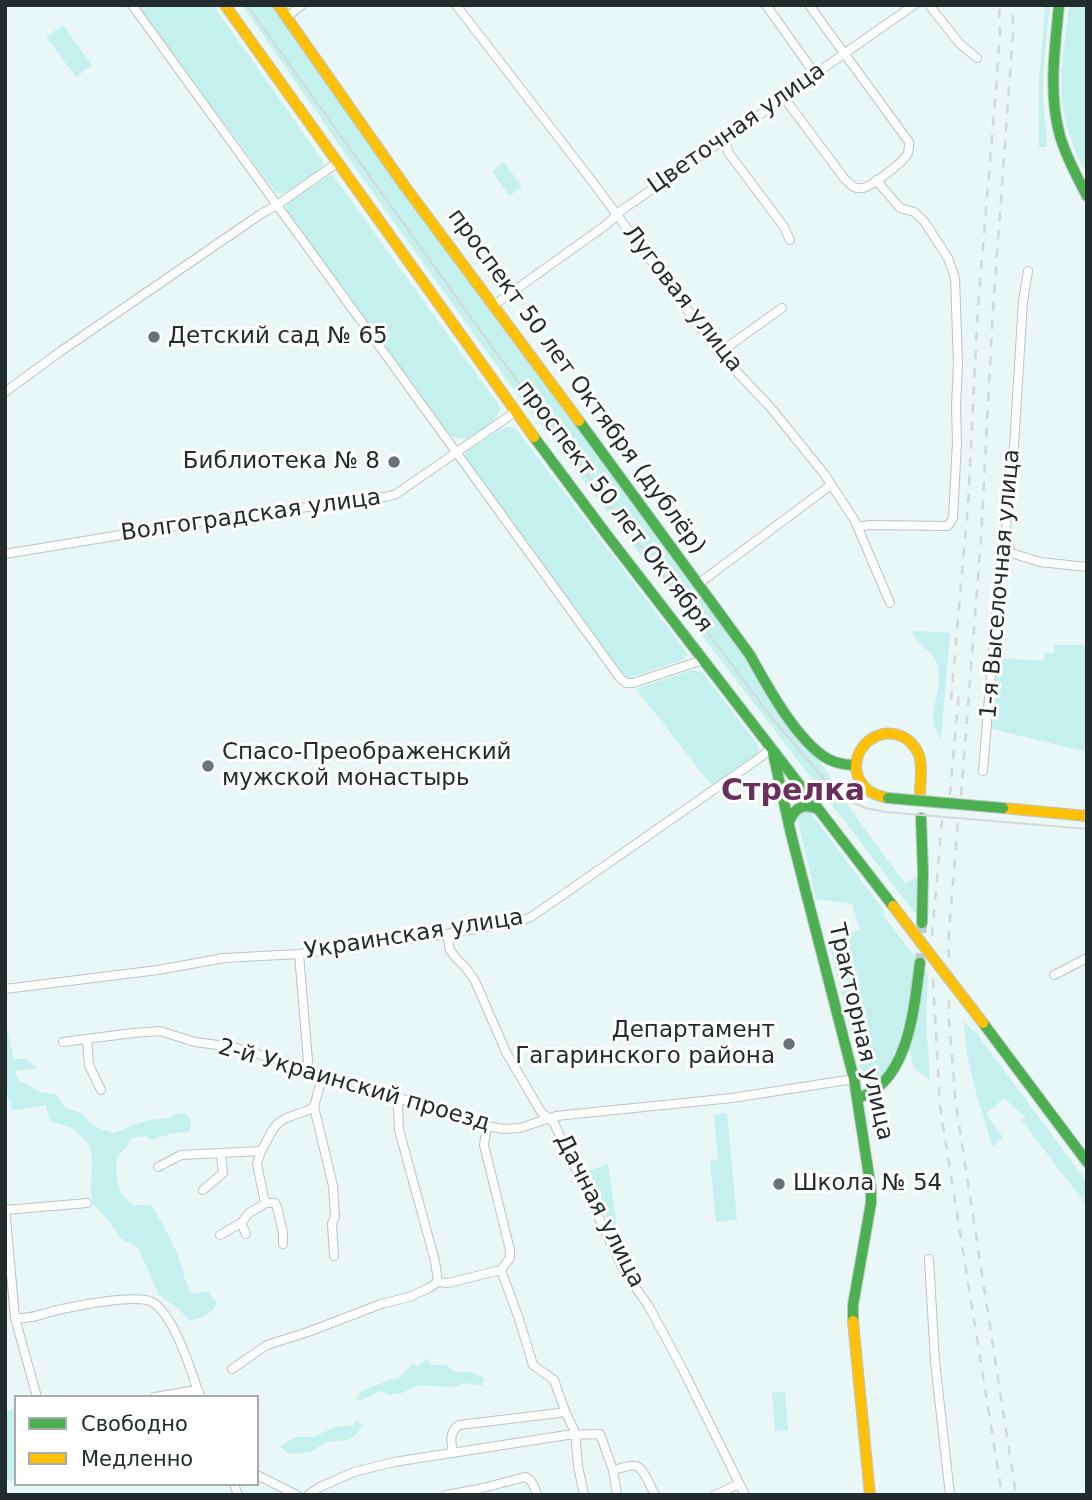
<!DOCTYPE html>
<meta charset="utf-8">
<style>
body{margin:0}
#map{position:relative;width:1092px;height:1500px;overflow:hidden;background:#e9f7f6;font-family:"DejaVu Sans",sans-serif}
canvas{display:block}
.frame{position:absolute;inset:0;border:7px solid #232c2c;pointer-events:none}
.legend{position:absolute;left:14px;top:1395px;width:245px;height:91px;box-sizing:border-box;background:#fff;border:2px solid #a7abab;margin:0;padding:9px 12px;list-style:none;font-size:21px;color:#232c2c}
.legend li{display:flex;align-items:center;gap:14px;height:35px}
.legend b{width:35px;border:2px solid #a7abab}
</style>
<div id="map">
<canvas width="1092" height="1500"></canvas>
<div class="frame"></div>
<ul class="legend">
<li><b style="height:9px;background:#4caf50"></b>Свободно</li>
<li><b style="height:9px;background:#ffc107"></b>Медленно</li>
</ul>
</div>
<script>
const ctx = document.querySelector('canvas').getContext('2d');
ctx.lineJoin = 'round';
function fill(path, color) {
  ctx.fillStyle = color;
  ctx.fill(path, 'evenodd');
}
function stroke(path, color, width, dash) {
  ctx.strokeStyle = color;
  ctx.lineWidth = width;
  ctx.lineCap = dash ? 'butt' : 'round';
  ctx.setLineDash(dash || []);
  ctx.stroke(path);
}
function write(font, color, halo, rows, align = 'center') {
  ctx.font = font + ' "DejaVu Sans",sans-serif';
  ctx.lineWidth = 6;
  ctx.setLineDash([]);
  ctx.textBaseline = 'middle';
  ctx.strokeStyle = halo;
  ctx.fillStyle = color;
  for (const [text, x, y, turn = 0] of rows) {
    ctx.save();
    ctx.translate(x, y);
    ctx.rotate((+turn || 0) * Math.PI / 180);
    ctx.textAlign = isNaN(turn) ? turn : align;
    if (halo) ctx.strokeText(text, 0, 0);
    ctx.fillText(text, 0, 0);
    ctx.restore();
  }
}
const green = new Path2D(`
 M 137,5 L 213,5 L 323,161 L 322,168 L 285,193 L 276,193 Z
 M 242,5 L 273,5 L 699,590 L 746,659 L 758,680 L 815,754 L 852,811 L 905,884 L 919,876 L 917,916 L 517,394 L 352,163 Z
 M 1045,5 L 1050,5 C 1047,34 1043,64 1043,93 C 1043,111 1047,129 1047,147 L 1039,147 L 1039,80 Z
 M 1069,5 L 1087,5 L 1087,175 C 1076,154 1067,131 1063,108 C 1058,76 1066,38 1069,5 Z
 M 63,25 L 92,65 L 76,77 L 46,37 Z
 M 504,162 L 522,187 L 509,196 L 492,171 Z
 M 332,174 L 500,407 C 500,419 480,434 468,438 C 463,440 457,438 451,436 L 286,211 L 287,202 Z
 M 508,427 L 515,428 L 688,654 L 685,659 L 629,678 L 624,676 L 465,457 L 466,452 L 502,428 Z
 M 918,631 L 950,633 L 941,739 C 922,713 944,694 938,668 C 936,656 930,653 922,646 C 918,642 915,637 912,632 Z
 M 1054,645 L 1086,645 L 1087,752 L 984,727 L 989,657 L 1044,661 L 1045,653 L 1054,653 Z
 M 693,670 L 702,672 L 758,745 L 759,750 L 757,754 L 712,786 L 636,689 Z
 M 802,810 L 810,812 L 885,912 L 883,915 L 916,958 C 913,977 898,1103 863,1080 L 829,944 L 860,929 L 852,904 L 816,899 L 797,817 Z
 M 923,967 L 928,974 L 926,1020 L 930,1080 L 915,1069 L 909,1051 Z
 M 5,1020 L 14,1059 L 26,1059 L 37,1068 L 15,1071 L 18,1080 L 41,1092 L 57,1095 L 65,1108 L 82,1113 L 87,1120 L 100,1129 L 115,1133 L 133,1125 L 155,1119 L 170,1118 L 176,1114 L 187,1113 L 191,1124 L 190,1131 L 170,1134 L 151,1140 L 147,1136 L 132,1138 L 126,1148 L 117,1156 C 116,1172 115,1195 133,1204 C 137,1206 145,1205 151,1205 C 162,1222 170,1237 178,1256 C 183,1269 184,1282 192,1294 L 208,1291 L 217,1303 C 211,1315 202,1318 189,1321 L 180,1310 L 159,1295 L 138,1248 L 120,1238 L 109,1221 L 92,1202 L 91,1192 L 92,1154 L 88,1143 L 72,1128 L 50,1121 L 46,1105 L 12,1111 L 5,1086 Z
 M 964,1020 L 972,1031 L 974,1030 L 1087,1182 L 1087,1206 L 1022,1121 L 1025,1117 L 1004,1098 L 986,1114 L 1003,1137 L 993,1147 C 980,1106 965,1063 964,1020 Z
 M 727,1113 L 737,1220 L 716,1222 L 710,1161 L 718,1160 L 714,1115 Z
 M 608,1164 L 617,1226 L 611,1228 L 588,1171 Z
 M 427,1358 L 431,1365 L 446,1365 L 455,1372 L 470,1372 L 484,1378 L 482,1386 L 465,1383 L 451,1387 L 419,1385 L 402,1393 L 389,1395 L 380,1391 L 360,1401 L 356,1400 L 361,1391 C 374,1388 386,1379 399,1378 L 412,1364 L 418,1367 Z
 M 785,1392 L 788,1430 L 775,1431 L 772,1393 Z
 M 16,1408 L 16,1478 L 10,1481 L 5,1480 L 5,1412 Z
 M 355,1421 L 362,1424 L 357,1434 L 347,1440 L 326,1442 L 310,1452 L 288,1454 L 280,1446 L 296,1437 L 312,1437 L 336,1427 L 354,1425 Z`);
const secondaryTunnel = new Path2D(`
 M 920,963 L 922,923`);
const street = new Path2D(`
 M 132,5 L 620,678 L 626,683 L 633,683 L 703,660
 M 456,5 L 592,181 L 719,353 L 771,408 L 825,475 L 855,521 L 890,603
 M 766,5 L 815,74
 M 929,5 L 960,44 L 977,58
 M 287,17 L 302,5
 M 785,99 L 844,178 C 849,183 854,190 863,188 C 872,186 904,162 908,153 C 909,149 909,147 909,142 L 809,5
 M 725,139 L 728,152 L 784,227 L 790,240
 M 494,305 L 606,225 L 622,210 L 775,104 L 785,99 L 815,74 L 914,5
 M 719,353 L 782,308
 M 5,392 L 61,351 L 261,214 L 277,205 L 337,163
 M 858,527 L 870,525 L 948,526 L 953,518 L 957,442 L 956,407 L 958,364 L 955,278 L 948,258 L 924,221 L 914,212 L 900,208 L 876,180
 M 1008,552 L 1040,562 L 1087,567
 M 5,554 L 230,517 L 385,497 L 396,494 L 515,412
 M 698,584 L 831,485
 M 983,771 L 1000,564 L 1008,552 L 1009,547 L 1006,534 L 1009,464 L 1014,447 L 1023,301 L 1028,271
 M 447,934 L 450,950 L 455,957 L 466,968 L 475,981 L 506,1052 L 541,1112 L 554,1123 L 625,1273 L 648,1305 L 683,1370 L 745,1495
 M 299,954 L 308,1061 L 306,1068
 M 1054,975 L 1087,958
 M 5,989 L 158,970 L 224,958 L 299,954 L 447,934 L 521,921 L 531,917 L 758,759 L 772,748
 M 87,1039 L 89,1065 L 101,1090
 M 63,1042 L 133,1033 L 160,1031 L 195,1042 L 233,1047 L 306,1068 L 365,1086 L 393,1097 L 440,1108 L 487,1126 L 503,1129 L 520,1128 L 556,1116 L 732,1098 L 854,1079
 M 323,1073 L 314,1107 L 333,1186 L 335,1216 L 332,1224 L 334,1256
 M 400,1100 L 398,1106 L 399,1130 L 435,1261 L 438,1282
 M 487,1126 L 484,1145 L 510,1250 L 510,1258 L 501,1270
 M 261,1151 L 257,1164 L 264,1198 L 266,1203 L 275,1203 L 277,1207 L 283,1233 L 283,1244
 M 158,1167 L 181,1155 L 261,1151 C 268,1141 271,1127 281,1121 C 291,1114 304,1114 314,1107
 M 203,1190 L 223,1173 L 221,1154
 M 5,1208 L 15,1318 L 37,1397
 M 6,1210 L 87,1203
 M 241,1223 L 246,1234
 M 220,1235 L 241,1223 L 249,1213 L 266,1203
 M 929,1259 L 935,1362 L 950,1495
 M 501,1270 L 519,1319 L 533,1365 L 554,1380 L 565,1411 L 575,1432 L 578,1466 L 584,1495
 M 15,1318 C 30,1320 47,1312 62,1309 C 80,1305 137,1294 152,1302 C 174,1314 192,1373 200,1397
 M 232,1369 L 267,1345 L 308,1332 L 381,1304 L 409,1297 L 429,1288 L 438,1282 L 448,1283 L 501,1270
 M 155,1397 L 191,1391 L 199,1392
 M 453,1453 C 451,1441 449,1432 459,1425 L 559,1413 L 565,1411
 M 613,1470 C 619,1469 630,1464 636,1466 C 645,1469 650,1487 655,1495
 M 257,1475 L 297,1495
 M 234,1484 L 238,1495
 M 308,1495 L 320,1487 L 354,1472 L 394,1462 L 567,1435 L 600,1434 L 613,1470 L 617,1495
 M 446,1495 L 479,1489 L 525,1477 C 533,1480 534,1487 537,1495
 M 715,1495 L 739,1484`);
const fast = new Path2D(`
 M 1059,5 C 1055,48 1048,93 1060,136 C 1066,157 1077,177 1087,196
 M 579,421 L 750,655 C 767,686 797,741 828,759 C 836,763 845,765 854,765
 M 534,437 L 607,535 L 893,906
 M 773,753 L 791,834 L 854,1079 L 871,1189 L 871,1203 L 853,1305 L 853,1321
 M 921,818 L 923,872 L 922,923
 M 789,822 C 795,807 803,803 818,809
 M 983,1023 L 1087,1162
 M 857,1098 C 909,1084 914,1007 920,963`);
const slow = new Path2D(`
 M 225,5 L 534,437
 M 278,5 L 404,185 L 579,421
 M 888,798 C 881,796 873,795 868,790 C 839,766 868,723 901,736 C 909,739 916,747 919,755 C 923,767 920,781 920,793
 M 1003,808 L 1087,816
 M 853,1321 L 870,1495`);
const tram = new Path2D(`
 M 247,5 L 492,347 L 665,579 L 721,650 L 771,717 L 824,779 L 836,791 L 848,800 L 865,808 L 886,812 L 1087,829`);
const rail = new Path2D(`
 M 951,700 L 968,504 L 978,307 L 995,101 L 1000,33 L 999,5
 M 950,795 L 959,691
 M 961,796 L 981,538 L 993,309 L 1013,34 L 1013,5
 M 932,936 L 942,820
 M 949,958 L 948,943 L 958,822
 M 933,979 L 940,1107 L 1002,1495
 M 949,1000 L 949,1020 L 956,1105 L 1016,1495`);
const fastBridge = new Path2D(`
 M 888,798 L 1003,808`);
const slowBridge = new Path2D(`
 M 893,906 L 983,1023`);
const markers = [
 [154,337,7,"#687373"],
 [394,462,7,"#687373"],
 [208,766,7,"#687373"],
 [789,1044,7,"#687373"],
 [779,1184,7,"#687373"]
];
const streetNames = [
 ["Цветочная улица",737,129,-35],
 ["Луговая улица",682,299,52],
 ["проспект 50 лет Октября (дублёр)",576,382,54],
 ["проспект 50 лет Октября",614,507,53],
 ["Волгоградская улица",251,516,-8],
 ["1-я Выселочная улица",1001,584,-85],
 ["Украинская улица",414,935,-9],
 ["Тракторная улица",860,1032,77],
 ["2-й Украинский проезд",354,1086,16],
 ["Дачная улица",599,1211,63]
];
const poiNames = [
 ["Детский сад № 65",168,337],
 ["Библиотека № 8",380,462,"right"],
 ["Спасо-Преображенский",222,753],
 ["мужской монастырь",222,779],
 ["Департамент",775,1031,"right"],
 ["Гагаринского района",775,1057,"right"],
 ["Школа № 54",793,1184]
];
const districtNames = [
 ["Стрелка",793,792]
];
fill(green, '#c4f1ee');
stroke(secondaryTunnel, '#c1cece', 10, [10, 5]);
stroke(street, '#bac5c4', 10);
stroke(fast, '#bac5c4', 12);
stroke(slow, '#bac5c4', 12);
stroke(street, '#fcfefe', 8);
stroke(fast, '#4caf50', 10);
stroke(slow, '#ffc107', 10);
stroke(tram, '#d3d8d7', 2);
stroke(rail, '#d3d8d7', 2.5, [9, 9]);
stroke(fastBridge, '#bac5c4', 12, []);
stroke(slowBridge, '#bac5c4', 12, []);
stroke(fastBridge, '#4caf50', 10);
stroke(slowBridge, '#ffc107', 10);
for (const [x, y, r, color] of markers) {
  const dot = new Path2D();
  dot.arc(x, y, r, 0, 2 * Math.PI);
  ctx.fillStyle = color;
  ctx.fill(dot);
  stroke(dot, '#fff', 2.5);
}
write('23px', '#232c2c', '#fff', streetNames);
write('23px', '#232c2c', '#fff', poiNames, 'left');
write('bold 30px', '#69305b', '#fff', districtNames);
</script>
